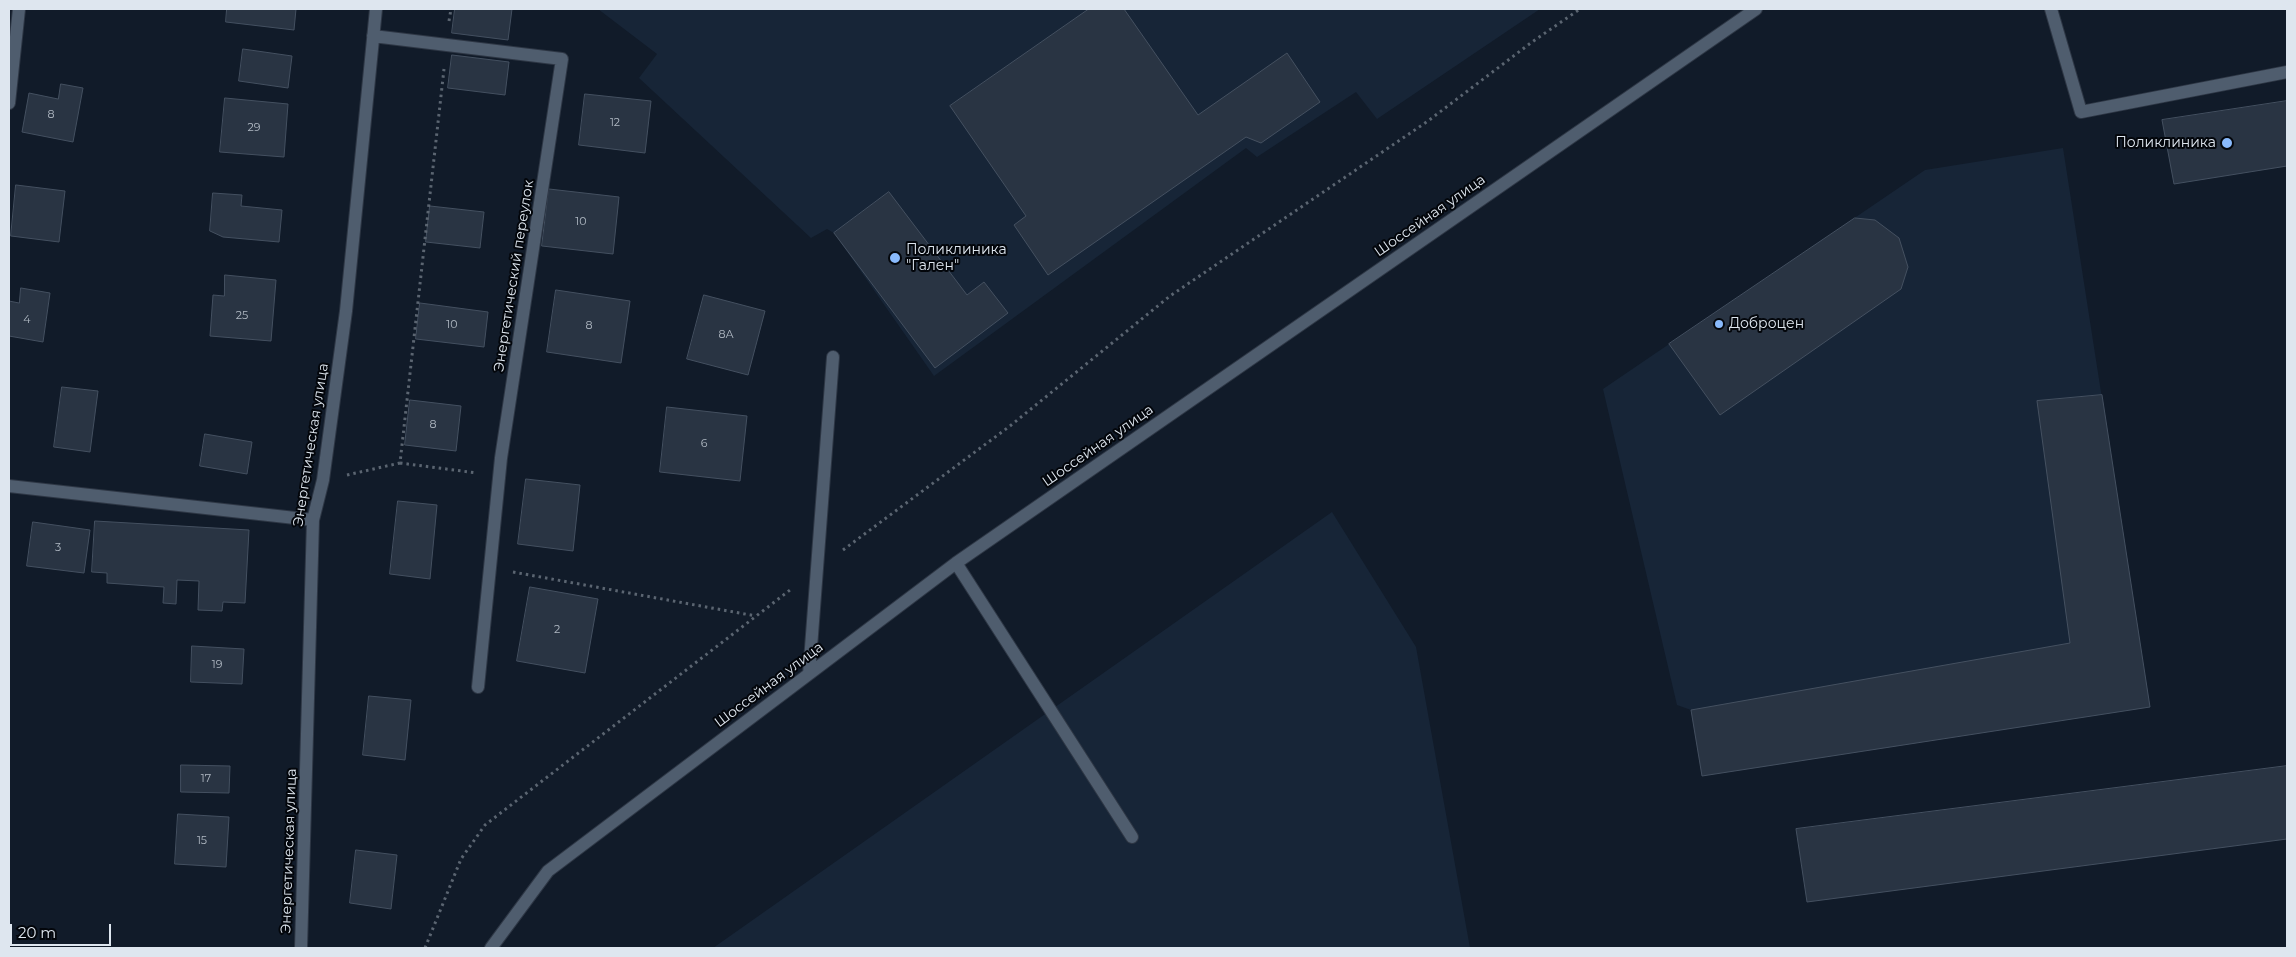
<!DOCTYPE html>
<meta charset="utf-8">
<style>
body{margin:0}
#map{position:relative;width:2296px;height:957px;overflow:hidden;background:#111b29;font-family:Montserrat,sans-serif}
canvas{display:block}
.frame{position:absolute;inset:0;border:10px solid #dee6ef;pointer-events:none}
.scale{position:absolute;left:10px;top:924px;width:101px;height:22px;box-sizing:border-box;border:2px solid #dee6ef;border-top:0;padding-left:6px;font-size:15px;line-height:18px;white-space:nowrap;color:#dee6ef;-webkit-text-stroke:4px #03060b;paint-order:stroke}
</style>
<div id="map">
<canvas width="2296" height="957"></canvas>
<div class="frame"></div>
<div class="scale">20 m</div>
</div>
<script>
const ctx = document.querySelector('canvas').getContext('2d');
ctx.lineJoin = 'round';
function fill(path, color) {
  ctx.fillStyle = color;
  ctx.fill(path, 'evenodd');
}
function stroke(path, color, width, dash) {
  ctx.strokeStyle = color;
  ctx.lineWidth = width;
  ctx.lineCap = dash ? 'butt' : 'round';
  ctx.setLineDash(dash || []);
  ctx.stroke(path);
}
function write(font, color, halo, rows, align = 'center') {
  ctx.font = font + ' Montserrat,sans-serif';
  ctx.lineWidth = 4;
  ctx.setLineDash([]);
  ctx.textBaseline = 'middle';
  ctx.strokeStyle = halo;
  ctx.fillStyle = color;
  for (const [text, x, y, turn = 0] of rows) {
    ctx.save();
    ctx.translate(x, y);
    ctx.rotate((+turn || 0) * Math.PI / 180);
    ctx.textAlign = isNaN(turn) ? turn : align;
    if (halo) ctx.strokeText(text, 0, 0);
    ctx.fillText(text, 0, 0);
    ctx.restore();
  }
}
const built = new Path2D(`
 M 598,9 L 1540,9 L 1377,119 L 1356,92 L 1257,157 L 1246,148 L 934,376 L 834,233 L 827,229 L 811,238 L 639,78 L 657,54 Z
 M 2063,148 L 2150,707 L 1702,776 L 1691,710 L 1677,705 L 1603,389 L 1925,170 Z
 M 1332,512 L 1416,647 L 1470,948 L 713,948 Z`);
const building = new Path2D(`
 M 227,9 L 296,9 L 294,30 L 226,22 Z
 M 455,9 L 512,9 L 508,40 L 452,33 Z
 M 1089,9 L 1124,9 L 1198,115 L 1287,53 L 1320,102 L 1261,143 L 1246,137 L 1048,275 L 1014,225 L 1026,216 L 950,106 Z
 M 243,49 L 292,56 L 288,88 L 239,81 Z
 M 452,55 L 509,62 L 505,95 L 448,88 Z
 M 61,84 L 83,88 L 73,142 L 22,132 L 29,93 L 58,99 Z
 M 585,94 L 651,101 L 645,153 L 579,145 Z
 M 225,98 L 288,104 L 284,157 L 220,152 Z
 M 2287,101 L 2287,166 L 2174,184 L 2162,120 Z
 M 16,185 L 65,191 L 59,242 L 11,236 Z
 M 549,189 L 619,197 L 613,254 L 542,246 Z
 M 889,192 L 967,295 L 984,282 L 1008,313 L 935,368 L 834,233 Z
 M 213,193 L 242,195 L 241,206 L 282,210 L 279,242 L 223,237 L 210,231 Z
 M 430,206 L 484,212 L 480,248 L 426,242 Z
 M 1855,218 L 1875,220 L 1899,238 L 1908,267 L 1901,289 L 1720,415 L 1669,344 Z
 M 225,275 L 276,280 L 271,341 L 210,336 L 213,295 L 224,296 Z
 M 21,288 L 50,293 L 43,342 L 9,336 L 9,301 L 19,303 Z
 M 556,290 L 630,301 L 621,363 L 547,352 Z
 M 704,295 L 765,311 L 748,375 L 687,359 Z
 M 420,303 L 488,312 L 484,347 L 416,339 Z
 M 62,387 L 98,391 L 90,452 L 54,447 Z
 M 2102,395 L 2150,707 L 1702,776 L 1691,710 L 2070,643 L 2037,401 Z
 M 410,400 L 461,406 L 456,451 L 405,445 Z
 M 667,407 L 747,416 L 740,481 L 660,472 Z
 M 205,434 L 252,442 L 247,474 L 200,466 Z
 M 526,479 L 580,485 L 573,551 L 518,544 Z
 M 398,501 L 437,505 L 430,579 L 390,574 Z
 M 95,521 L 249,530 L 245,603 L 223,602 L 222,611 L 198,610 L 199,581 L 177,580 L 176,604 L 163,603 L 164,587 L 107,583 L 107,573 L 92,572 Z
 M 33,522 L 90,530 L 84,573 L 27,566 Z
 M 530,587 L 598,599 L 585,673 L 517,661 Z
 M 192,646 L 244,649 L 242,684 L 191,682 Z
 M 369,696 L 411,700 L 405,760 L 363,755 Z
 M 181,765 L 230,766 L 229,793 L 181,792 Z
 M 2287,766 L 2287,839 L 1807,902 L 1796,829 Z
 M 178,814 L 229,817 L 226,867 L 175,864 Z
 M 356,850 L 397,855 L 391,909 L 350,903 Z`);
const path = new Path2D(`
 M 449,21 L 451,9
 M 400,463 L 477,473
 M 347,475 L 400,463 L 444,69
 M 843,550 L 1010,426 L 1170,296 L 1428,121 L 1532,42 L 1580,9
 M 513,572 L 756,616
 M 425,948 L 461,859 L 485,825 L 790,590`);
const minor = new Path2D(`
 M 2051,9 L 2081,112 L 2287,72
 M 373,36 L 562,59 L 501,458 L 478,687
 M 9,103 L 19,9
 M 9,486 L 313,520
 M 956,563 L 1132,837
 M 809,674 L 833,357
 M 301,948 L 313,520 L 323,480 L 346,311 L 376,9
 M 491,948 L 548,871 L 956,563 L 1756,9`);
const markers = [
 [2227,143,6,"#89bafc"],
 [895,258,6,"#89bafc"],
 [1719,324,5,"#89bafc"]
];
const numberNames = [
 ["8",51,115],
 ["12",615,123],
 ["29",254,128],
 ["10",581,222],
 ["25",242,316],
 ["4",27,320],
 ["10",452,325],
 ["8",589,326],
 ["8А",726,335],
 ["8",433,425],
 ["6",704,444],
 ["3",58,548],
 ["2",557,630],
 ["19",217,665],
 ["17",206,779],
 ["15",202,841]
];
const poiNames = [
 ["Поликлиника",2216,143,"right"],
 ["Поликлиника",906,250],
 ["\"Гален\"",906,266],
 ["Доброцен",1729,324]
];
const streetNames = [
 ["Шоссейная улица",1430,216,-35],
 ["Энергетический переулок",514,276,-81],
 ["Энергетическая улица",311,445,-81],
 ["Шоссейная улица",1098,446,-35],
 ["Шоссейная улица",769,685,-37],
 ["Энергетическая улица",289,851,-88]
];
fill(built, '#172537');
fill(building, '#293443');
stroke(building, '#445060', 1);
stroke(minor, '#2e3745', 14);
stroke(path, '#5b6571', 3, [2.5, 4]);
stroke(minor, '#4f5d6e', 12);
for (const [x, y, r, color] of markers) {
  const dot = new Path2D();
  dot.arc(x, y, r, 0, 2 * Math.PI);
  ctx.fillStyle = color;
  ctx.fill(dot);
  stroke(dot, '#03060b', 2);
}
write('11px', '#b1bac4', null, numberNames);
write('14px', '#dee6ef', '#03060b', poiNames, 'left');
write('14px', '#dee6ef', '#03060b', streetNames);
</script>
